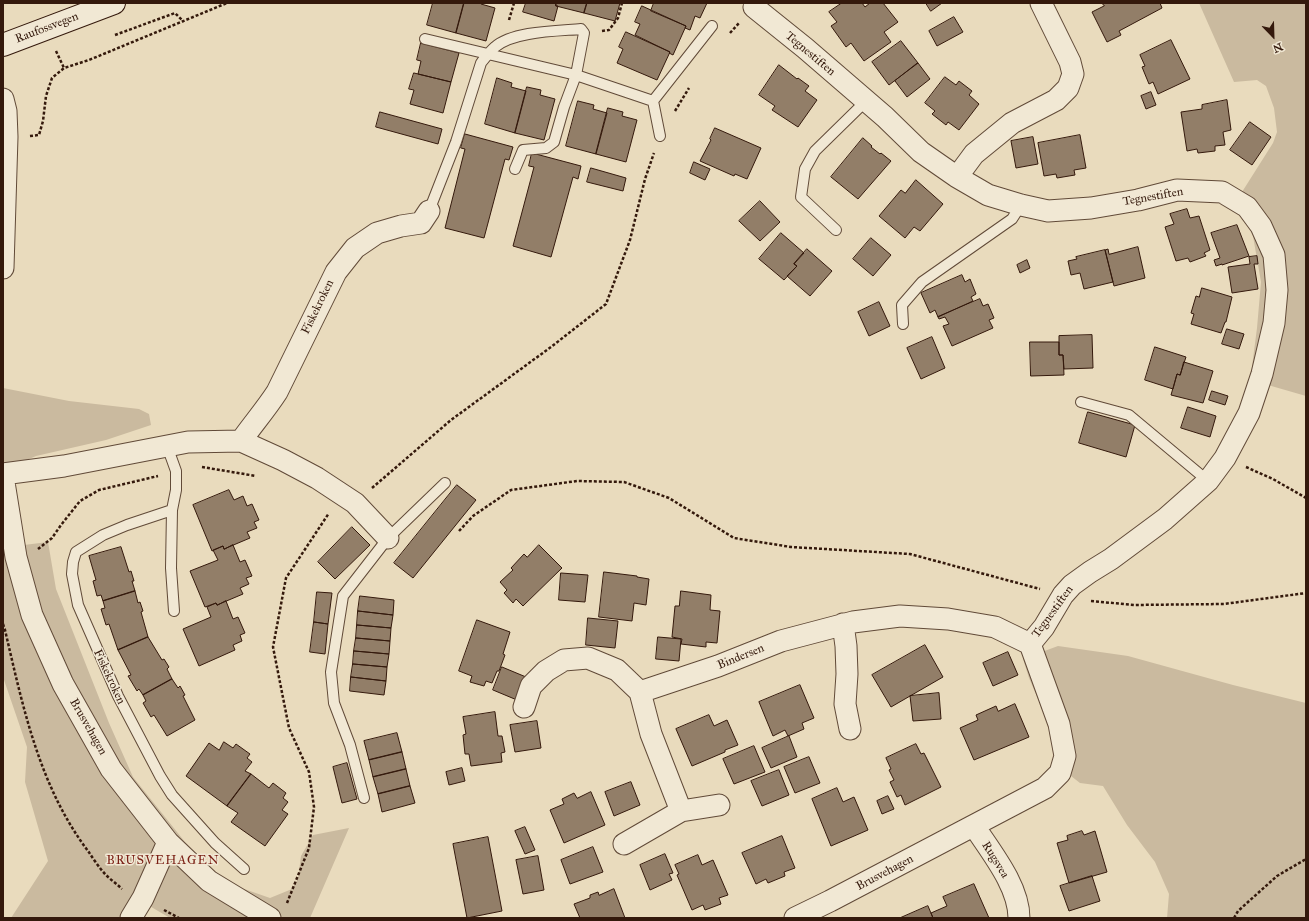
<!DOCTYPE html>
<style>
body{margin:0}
#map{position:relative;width:1309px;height:921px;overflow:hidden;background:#e9dbbd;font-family:"IM FELL Great Primer",serif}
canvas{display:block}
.frame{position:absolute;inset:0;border:4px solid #34190c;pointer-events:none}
.north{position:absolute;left:1253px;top:16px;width:40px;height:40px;-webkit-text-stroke:3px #f1e8d4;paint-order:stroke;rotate:157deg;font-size:11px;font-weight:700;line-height:16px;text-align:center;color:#34190c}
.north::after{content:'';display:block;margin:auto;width:14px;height:18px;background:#34190c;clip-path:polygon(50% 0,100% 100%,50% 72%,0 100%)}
</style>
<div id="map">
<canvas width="1309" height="921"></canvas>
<div class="frame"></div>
<div class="north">N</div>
</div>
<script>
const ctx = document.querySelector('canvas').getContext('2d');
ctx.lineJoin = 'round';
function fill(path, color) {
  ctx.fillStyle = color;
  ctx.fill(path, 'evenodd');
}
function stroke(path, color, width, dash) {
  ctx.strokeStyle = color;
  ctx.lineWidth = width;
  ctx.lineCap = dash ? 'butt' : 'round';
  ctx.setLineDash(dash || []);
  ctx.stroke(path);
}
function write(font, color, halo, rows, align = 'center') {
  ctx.font = font + ' "IM FELL Great Primer",serif';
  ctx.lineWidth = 3;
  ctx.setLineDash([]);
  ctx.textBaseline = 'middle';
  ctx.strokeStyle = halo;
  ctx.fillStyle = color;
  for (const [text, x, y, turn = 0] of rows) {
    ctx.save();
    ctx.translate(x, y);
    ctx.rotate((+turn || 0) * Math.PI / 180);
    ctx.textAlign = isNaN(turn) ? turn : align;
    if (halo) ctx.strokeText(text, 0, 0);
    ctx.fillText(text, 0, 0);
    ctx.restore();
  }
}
const green = new Path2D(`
 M 1199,3 L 1306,3 L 1306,396 L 1261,383 L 1250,382 L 1257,328 L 1261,282 L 1253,236 L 1241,204 L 1242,192 L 1273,143 L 1277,132 L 1274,108 L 1266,86 L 1257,80 L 1234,82 Z
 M 3,388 L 69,401 L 139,409 L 149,414 L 151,425 L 106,440 L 36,456 L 3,470 Z
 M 3,517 L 24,545 L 48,542 L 56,589 L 109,723 L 133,777 L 185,842 L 227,883 L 270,898 L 292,889 L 298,879 L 301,856 L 313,835 L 349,828 L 310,918 L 170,918 L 141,901 L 132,918 L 11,918 L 48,861 L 25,782 L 27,747 L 3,677 Z
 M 1058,646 L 1128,656 L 1233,685 L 1306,703 L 1306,918 L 1167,918 L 1169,894 L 1155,862 L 1127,825 L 1103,786 L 1080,783 L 1071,776 L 1029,678 L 1023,659 Z`);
const building = new Path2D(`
 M 433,3 L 464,3 L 456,33 L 427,25 Z
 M 464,3 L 482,3 L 481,4 L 495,8 L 486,41 L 456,33 Z
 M 526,3 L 556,3 L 556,6 L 558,6 L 554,21 L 523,12 Z
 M 556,3 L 587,3 L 584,13 L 556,6 Z
 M 587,3 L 620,3 L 615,21 L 584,13 Z
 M 654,3 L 707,3 L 700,18 L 695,16 L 690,30 L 685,28 L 686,26 L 651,11 Z
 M 842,3 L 862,3 L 865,7 L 870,3 L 883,3 L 898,22 L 884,32 L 891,42 L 864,61 L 851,43 L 846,47 L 831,26 L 837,22 L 829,12 Z
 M 926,3 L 942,3 L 931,11 Z
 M 1102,3 L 1160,3 L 1162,8 L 1119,31 L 1121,35 L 1107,42 L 1092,12 L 1104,6 Z
 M 642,6 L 686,26 L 673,55 L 669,53 L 670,52 L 635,35 L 640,24 L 635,22 Z
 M 954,17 L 963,32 L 937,46 L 929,31 Z
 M 626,32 L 670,52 L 657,80 L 617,63 L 623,49 L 619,47 Z
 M 1171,40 L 1190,79 L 1158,94 L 1153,82 L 1149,84 L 1142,67 L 1145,66 L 1140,55 Z
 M 901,41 L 918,63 L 889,85 L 872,62 Z
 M 421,43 L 459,53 L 451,82 L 418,74 L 421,61 L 417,60 Z
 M 918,63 L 930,79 L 907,97 L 895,81 Z
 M 779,65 L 797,79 L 798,78 L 809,86 L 805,91 L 817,100 L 798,127 L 772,110 L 775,106 L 759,95 Z
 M 414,73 L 451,82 L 443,113 L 410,104 L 414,90 L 409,89 Z
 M 945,77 L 956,85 L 959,81 L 972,91 L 969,95 L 979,104 L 959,130 L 948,122 L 946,125 L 932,114 L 935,111 L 925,103 Z
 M 497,78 L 512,83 L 511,87 L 526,91 L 515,133 L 485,124 Z
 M 527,87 L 541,90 L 540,95 L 555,99 L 544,140 L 515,133 Z
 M 1151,92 L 1156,105 L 1146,109 L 1141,96 Z
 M 1227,100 L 1231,130 L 1223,132 L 1225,145 L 1215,146 L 1215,151 L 1198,153 L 1197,149 L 1187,151 L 1181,112 L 1202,109 L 1202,105 Z
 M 578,101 L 594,105 L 593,109 L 607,113 L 596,154 L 566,146 Z
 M 608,108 L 623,112 L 622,116 L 637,120 L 626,162 L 596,154 Z
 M 380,112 L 442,129 L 438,144 L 376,127 Z
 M 1250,122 L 1271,137 L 1252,165 L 1230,150 Z
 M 715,128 L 761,148 L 747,179 L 735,174 L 734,176 L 700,161 L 711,140 L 710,139 Z
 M 465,134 L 513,147 L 509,160 L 505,159 L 484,238 L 445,228 L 465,149 L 461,148 Z
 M 1080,135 L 1086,168 L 1074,170 L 1075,175 L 1057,178 L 1056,174 L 1044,176 L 1038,143 Z
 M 1033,137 L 1038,164 L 1016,168 L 1011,141 Z
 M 863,138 L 872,146 L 871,147 L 880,154 L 881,153 L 891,161 L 858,199 L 831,177 Z
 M 532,153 L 581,166 L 578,179 L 573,177 L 551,257 L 513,246 L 534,167 L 529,166 Z
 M 694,162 L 710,169 L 705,180 L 690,173 Z
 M 591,168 L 626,178 L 623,191 L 587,182 Z
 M 916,180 L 943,204 L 920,231 L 914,227 L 905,238 L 879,216 L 901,190 L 905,193 Z
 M 760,201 L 780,222 L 760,241 L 739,221 Z
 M 1187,209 L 1190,218 L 1199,216 L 1210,250 L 1204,253 L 1206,256 L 1190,262 L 1188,258 L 1176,261 L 1165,227 L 1174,224 L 1170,214 Z
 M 1237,225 L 1249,256 L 1222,265 L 1222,264 L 1216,266 L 1214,260 L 1220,258 L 1211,233 Z
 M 781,233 L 804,253 L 794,264 L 797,266 L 784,280 L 759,259 Z
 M 871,238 L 891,255 L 873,276 L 853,259 Z
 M 1138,247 L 1145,278 L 1114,286 L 1105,250 L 1108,249 L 1109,254 Z
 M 807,249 L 832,271 L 810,296 L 787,276 L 797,266 L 794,264 Z
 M 1105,250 L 1113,282 L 1084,289 L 1080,273 L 1071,275 L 1068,261 L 1077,259 L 1076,257 Z
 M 1257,256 L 1258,264 L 1254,264 L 1258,289 L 1232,293 L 1228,267 L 1250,264 L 1249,257 Z
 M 1027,260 L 1030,268 L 1020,273 L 1017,265 Z
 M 962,275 L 965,282 L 970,279 L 976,294 L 971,297 L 973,301 L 938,317 L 935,310 L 930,313 L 921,293 Z
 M 1202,288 L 1232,297 L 1226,322 L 1225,322 L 1221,333 L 1191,324 L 1194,314 L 1191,313 L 1196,296 L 1199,297 Z
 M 980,299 L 983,306 L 988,304 L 994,318 L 989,320 L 993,328 L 952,346 L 943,326 L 949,324 L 945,317 L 939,319 L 938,317 Z
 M 879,302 L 890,326 L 869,336 L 858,312 Z
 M 1227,329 L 1244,334 L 1239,349 L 1222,344 Z
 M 1092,335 L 1093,368 L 1064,369 L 1063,355 L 1059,355 L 1059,336 Z
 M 932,337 L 945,368 L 921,379 L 907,348 Z
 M 1030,342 L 1059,342 L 1059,355 L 1063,355 L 1064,375 L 1031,376 Z
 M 1155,347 L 1186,357 L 1180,375 L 1177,374 L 1173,389 L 1145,380 Z
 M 1184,362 L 1213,371 L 1203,403 L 1171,395 L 1177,374 L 1180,375 Z
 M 1212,391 L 1228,396 L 1225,405 L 1209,400 Z
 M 1188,407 L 1216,416 L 1210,437 L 1181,428 Z
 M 1088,412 L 1135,425 L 1126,457 L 1079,443 Z
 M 457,485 L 476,500 L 413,578 L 394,563 Z
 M 229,490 L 234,500 L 243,496 L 247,506 L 252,504 L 259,520 L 254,522 L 257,528 L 247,532 L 250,538 L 224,549 L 223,546 L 212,551 L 193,505 Z
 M 352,527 L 370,545 L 335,579 L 318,562 Z
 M 233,545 L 240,562 L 245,560 L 252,576 L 246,578 L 249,584 L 240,588 L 243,594 L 217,605 L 216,603 L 205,607 L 190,571 L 218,560 L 213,550 L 223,546 L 224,549 Z
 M 539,545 L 562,568 L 523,606 L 516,599 L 513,603 L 504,593 L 507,590 L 500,582 L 513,570 L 511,568 L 524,554 L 527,557 Z
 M 121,547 L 129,572 L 131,571 L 134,581 L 132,581 L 135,591 L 103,601 L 101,595 L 97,596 L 93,581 L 96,580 L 89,556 Z
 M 604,572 L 637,576 L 637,577 L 649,579 L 646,605 L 634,603 L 632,621 L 599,617 Z
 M 561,573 L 588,575 L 585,602 L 559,600 Z
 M 135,591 L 138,603 L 140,602 L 143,611 L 141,612 L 148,637 L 118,650 L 109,624 L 106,625 L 101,609 L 105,608 L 103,601 Z
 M 681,591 L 711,595 L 710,610 L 720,611 L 717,643 L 706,642 L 706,647 L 681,644 L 682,639 L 672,637 L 675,606 L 679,606 Z
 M 317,592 L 332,593 L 328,624 L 314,622 Z
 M 360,596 L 394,600 L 393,615 L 358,611 Z
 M 226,601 L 233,619 L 238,617 L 245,633 L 240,635 L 242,641 L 233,645 L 235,650 L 199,666 L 183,629 L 211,617 L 207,607 L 216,603 L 217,605 Z
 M 358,611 L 393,615 L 391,628 L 357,625 Z
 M 588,618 L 618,621 L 615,648 L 586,645 Z
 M 477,620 L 510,632 L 503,654 L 505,655 L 499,671 L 497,671 L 492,683 L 486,681 L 484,686 L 470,682 L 472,676 L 459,671 Z
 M 314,622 L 328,624 L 325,654 L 310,652 Z
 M 357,625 L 391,628 L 390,641 L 356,638 Z
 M 148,637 L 162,660 L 164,659 L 169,667 L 167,669 L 172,679 L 143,695 L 139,689 L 137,691 L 128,676 L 131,675 L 118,650 Z
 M 658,637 L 681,639 L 679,661 L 656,659 Z
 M 356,638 L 390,641 L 389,654 L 354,651 Z
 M 925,645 L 943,677 L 891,707 L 872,675 Z
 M 354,651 L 389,654 L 387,667 L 353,664 Z
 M 1008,652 L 1018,675 L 993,686 L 983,663 Z
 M 353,664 L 387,667 L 386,681 L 351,677 Z
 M 502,667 L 526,677 L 517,700 L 493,690 Z
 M 351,677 L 386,681 L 384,695 L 350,691 Z
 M 172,679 L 178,688 L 180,686 L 185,695 L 183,696 L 195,720 L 167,736 L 154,715 L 151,717 L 143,703 L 146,701 L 143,695 Z
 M 800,685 L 814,718 L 802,723 L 804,729 L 788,736 L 785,730 L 773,736 L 759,702 Z
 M 939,693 L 941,719 L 913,721 L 910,696 Z
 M 1015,704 L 1029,737 L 974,760 L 960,728 L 978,720 L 976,715 L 996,706 L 998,711 Z
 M 495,712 L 498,736 L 502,736 L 505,752 L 501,753 L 502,762 L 471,766 L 469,754 L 465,754 L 463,735 L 466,734 L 463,717 Z
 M 709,715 L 714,726 L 727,720 L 738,745 L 725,750 L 725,752 L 692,766 L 676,729 Z
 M 537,721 L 541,748 L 515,752 L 510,725 Z
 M 397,733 L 402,752 L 369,760 L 364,741 Z
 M 789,736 L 797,757 L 771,768 L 762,748 Z
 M 224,742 L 233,748 L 236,744 L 250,754 L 247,758 L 252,762 L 245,771 L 251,774 L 227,806 L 186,776 L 209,743 L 219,750 Z
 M 916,744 L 921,754 L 924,753 L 941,787 L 905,805 L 901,795 L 897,797 L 890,782 L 894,780 L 889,770 L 891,769 L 886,758 Z
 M 754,746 L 765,772 L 734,784 L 723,759 Z
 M 402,752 L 406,769 L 373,777 L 369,760 Z
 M 809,757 L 820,783 L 795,793 L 784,767 Z
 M 347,763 L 357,799 L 342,803 L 333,767 Z
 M 462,768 L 465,781 L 449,785 L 446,772 Z
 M 406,769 L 410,786 L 378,794 L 373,777 Z
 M 779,770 L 789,795 L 762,806 L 751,781 Z
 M 251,774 L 269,788 L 273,783 L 286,793 L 283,798 L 288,802 L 282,810 L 288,814 L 265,846 L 231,822 L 238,813 L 227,806 Z
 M 631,782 L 640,805 L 614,816 L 605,792 Z
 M 410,786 L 415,803 L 382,812 L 378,794 Z
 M 837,788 L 843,802 L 854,797 L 868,830 L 831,846 L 812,799 Z
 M 591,792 L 605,825 L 564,843 L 550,810 L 564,804 L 562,799 L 574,793 L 577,798 Z
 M 888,796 L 894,809 L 882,814 L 877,801 Z
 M 525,827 L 535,850 L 525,854 L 515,831 Z
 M 1082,831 L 1084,835 L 1095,831 L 1107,872 L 1069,883 L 1057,843 L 1068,840 L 1067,836 Z
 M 782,836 L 795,868 L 784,872 L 785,876 L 768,883 L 766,879 L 756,884 L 742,853 Z
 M 488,837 L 502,911 L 467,918 L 453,844 Z
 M 593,847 L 603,872 L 570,884 L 561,860 Z
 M 665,854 L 673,873 L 669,874 L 672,880 L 650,890 L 640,865 Z
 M 698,855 L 702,865 L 713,860 L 728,895 L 719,898 L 721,904 L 705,910 L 703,905 L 692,910 L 677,875 L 679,874 L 675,865 Z
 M 538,856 L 544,890 L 523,894 L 516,860 Z
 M 1092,876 L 1100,901 L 1069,911 L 1060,886 Z
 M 974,884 L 989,918 L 933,918 L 931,913 L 947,906 L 943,897 Z
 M 614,889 L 625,918 L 580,918 L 574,904 L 590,898 L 590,895 L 598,892 L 599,895 Z
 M 928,906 L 933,918 L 900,918 Z`);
const path = new Path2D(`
 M 509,20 L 514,3
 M 602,31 L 609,30 L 618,18 L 622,3
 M 730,33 L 739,23
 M 115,35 L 175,13 L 184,22
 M 56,51 L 64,68
 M 675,111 L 689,88
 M 30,136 L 39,135 L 43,121 L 46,96 L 52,78 L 64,68 L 89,60 L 227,3
 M 202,467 L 256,476
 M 1246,467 L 1273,479 L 1306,498
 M 372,488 L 451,420 L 551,347 L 606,304 L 630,240 L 645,179 L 654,153
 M 459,531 L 473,516 L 511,490 L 577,481 L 624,482 L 669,498 L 734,538 L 791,547 L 910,554 L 1040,589
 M 38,549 L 52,538 L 61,525 L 80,501 L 99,490 L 158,476
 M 1091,601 L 1134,605 L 1224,604 L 1306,593
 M 3,624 L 5,630 C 23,707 39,786 88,851 C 93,858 99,868 106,875 C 111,880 117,884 122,889
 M 287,903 L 309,848 L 314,807 L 309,772 L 289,728 L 273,647 L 286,578 L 329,513
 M 164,910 L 179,918
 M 1234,918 L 1238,911 L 1277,876 L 1306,859`);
const service = new Path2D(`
 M 425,39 L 576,75 L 653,101 L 660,136
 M 653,101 L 712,26
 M 429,211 L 456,142 L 481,63 C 485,58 490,51 495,47 C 513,31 558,31 581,29 L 584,33 L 576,75 L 564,107 L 554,142 L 546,148 L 523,150 L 515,169
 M 836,230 L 801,197 L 805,169 L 815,151 L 866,101
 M 903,324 L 902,305 L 922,282 L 1012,219 L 1021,205
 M 1081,402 L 1129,415 L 1208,481
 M 167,446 L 176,471 L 176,490 L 172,510 L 171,568 L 174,611
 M 172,510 L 127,525 L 103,535 L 76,552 L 73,562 L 72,574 L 78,605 L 118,696 L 160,776 L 172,795 L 215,843 L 244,869
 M 364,798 L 350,745 L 334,703 L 331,672 L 343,596 L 388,538 L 445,483`);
const minor = new Path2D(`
 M 754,7 L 805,48 L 885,117 L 921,152 L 957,177 L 988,195 L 1021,205 L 1048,211 L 1091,208 L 1138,200 L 1177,190 L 1222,192 L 1247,207 L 1261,226 L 1274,255 L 1277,290 L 1274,323 L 1262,374 L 1249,413 L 1225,458 L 1208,481 L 1165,519 L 1111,559 L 1090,572 L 1072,585 L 1063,595 L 1044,627 L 1030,644 L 1059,724 L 1065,756 L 1060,773 L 1045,788 L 830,901 L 795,918
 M 3,99 L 6,111 L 7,137 L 3,268
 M 957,177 L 974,154 L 1012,123 L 1056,100 L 1068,88 L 1073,74 L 1070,62 L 1041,3
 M 241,441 C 253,424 266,409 277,392 L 336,272 L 355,248 L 377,233 L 401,226 L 421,223 L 429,211
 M 3,474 L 64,466 L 188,442 L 241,441 L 283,460 L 317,478 L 355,503 L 388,538
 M 3,476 L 16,557 L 32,615 L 63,684 L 111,769 L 168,842 L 209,881 L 270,918
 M 843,624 L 846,646 L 847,674 L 845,704 L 850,729
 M 524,707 L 531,686 L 546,671 L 564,660 L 588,658 L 617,670 L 640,692 L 718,666 L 781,641 L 853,622 L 900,616 L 948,619 L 995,627 L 1030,644
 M 681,811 L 719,805
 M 974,826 C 991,852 1019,886 1019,918
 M 624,844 L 681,811 L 651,734 L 640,692
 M 131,918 L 143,898 L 168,842`);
const secondary = new Path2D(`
 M 3,45 L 114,3`);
const streetNames = [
 ["Raufossvegen",47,28,-21],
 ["Tegnestiften",810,54,40],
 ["Tegnestiften",1153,197,-10],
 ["Fiskekroken",318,307,-64],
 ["Tegnestiften",1053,612,-54],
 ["Bindersen",741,657,-22],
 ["Fiskekroken",109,677,65],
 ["Brusvehagen",88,727,60],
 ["Rugsvea",995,860,58],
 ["Brusvehagen",885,873,-28]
];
const neighbourhoodNames = [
 ["BRUSVEHAGEN",163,861]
];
fill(green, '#caba9f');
fill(building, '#927e68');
stroke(building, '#34190c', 1);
stroke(service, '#614a38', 12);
stroke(minor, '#614a38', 23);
stroke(secondary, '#34190c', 24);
stroke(path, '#34190c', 2.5, [3, 2]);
stroke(service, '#f1e8d4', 10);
stroke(minor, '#f1e8d4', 21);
stroke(secondary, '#f1e8d4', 22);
write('12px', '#34190c', '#f1e8d4', streetNames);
ctx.letterSpacing = '1px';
write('13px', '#7a1f14', '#f1e8d4', neighbourhoodNames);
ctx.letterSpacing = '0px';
</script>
